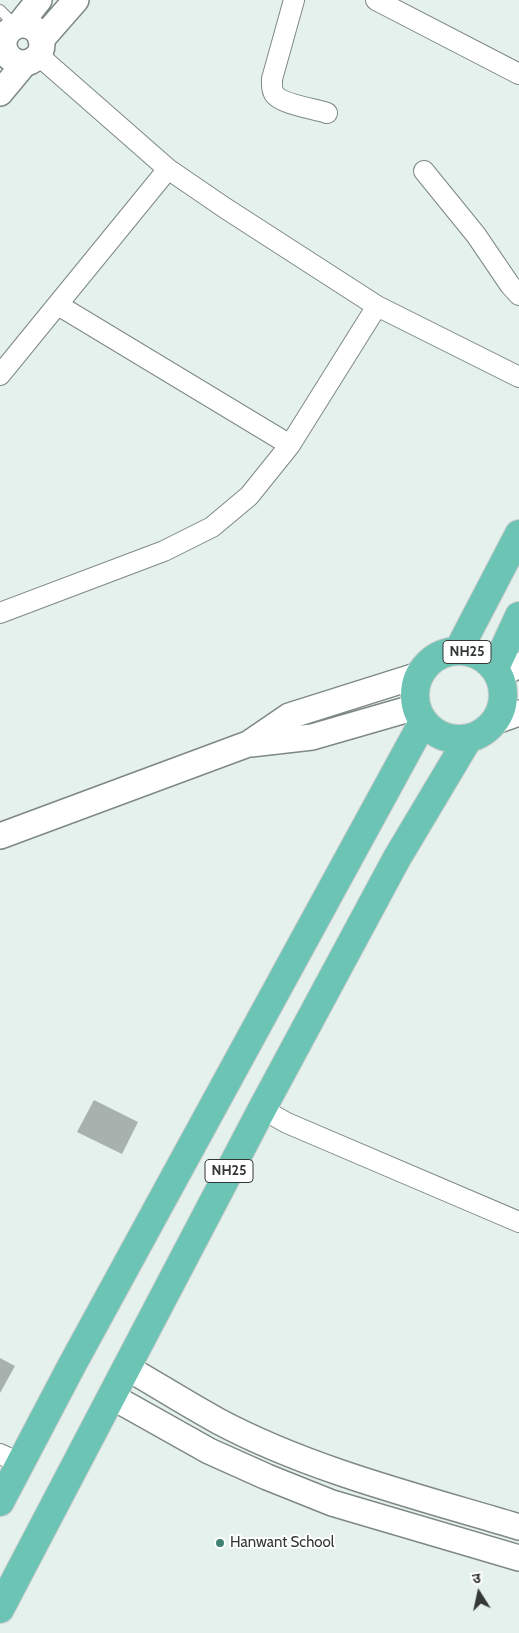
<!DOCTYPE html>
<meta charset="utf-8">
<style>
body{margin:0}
#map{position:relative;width:519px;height:1633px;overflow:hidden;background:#e5f1ed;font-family:Cabin,"Noto Sans Devanagari",sans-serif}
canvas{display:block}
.north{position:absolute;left:454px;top:1568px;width:50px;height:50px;-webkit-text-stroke:4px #fff;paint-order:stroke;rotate:350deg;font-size:14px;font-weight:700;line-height:20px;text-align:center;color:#333736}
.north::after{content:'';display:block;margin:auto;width:18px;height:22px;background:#333736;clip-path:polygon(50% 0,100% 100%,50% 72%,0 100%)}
</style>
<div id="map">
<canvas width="519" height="1633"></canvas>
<div class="north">उ</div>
</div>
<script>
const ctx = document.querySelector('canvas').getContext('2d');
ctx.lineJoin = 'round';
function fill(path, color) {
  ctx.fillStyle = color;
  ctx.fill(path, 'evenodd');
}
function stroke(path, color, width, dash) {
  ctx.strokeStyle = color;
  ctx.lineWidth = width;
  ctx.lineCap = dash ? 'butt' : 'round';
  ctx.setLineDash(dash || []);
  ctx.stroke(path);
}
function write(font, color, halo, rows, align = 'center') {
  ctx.font = font + ' Cabin,sans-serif';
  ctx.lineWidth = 4;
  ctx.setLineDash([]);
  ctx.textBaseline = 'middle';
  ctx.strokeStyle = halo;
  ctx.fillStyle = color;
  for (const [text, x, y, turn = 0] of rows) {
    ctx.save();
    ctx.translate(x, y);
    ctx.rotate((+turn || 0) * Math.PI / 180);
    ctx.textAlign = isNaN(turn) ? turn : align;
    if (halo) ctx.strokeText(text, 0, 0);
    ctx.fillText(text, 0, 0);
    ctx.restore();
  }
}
const building = new Path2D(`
 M 94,1100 L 138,1122 L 122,1154 L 77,1132 Z
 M 0,1358 L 15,1366 L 0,1393 Z`);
const service = new Path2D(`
 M 0,10 L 16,26
 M 0,36 L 4,40`);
const minor = new Path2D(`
 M 294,0 L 272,79 C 272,84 271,90 275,95 C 282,104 315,109 327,113
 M 376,0 L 519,74
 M 38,55 L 168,169 L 225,208 L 377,306 L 519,377
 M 424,171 L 476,235 L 510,285 L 519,295
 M 58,305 L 290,445
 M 0,375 L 168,169
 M 0,613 L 164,551 L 212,527 L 249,496 L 290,445 L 377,306
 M 262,1109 L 287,1123 L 519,1222
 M 0,1454 L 20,1463`);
const tertiary = new Path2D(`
 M 19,25 L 39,0
 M4 44a19 19 0 1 1 38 0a19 19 0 1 1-38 0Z
 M 41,40 L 76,0
 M 0,93 L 25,63
 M 499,675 L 519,665
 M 496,721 L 519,713
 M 251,744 L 312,737 L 416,707
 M 0,836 L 248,744 L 289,716 L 419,675
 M 126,1367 C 157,1385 187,1404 218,1421 C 310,1470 419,1497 519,1527
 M 111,1396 L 209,1451 L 267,1477 L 332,1503 L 519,1558`);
const primary = new Path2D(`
 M415 695a44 44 0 1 1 88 0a44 44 0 1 1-88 0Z
 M 458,651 L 519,534
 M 495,668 L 519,616
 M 0,1502 L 72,1365 L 423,722
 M 0,1609 L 262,1109 L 397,858 L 468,739`);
const markers = [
 [220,1543,5,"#3f8171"]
];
const shields = [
 [467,652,48],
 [229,1171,48]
];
const shieldNames = [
 ["NH25",467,652],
 ["NH25",229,1171]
];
const poiNames = [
 ["Hanwant School",230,1543]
];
fill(building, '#a7b2af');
stroke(service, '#7e8885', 12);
stroke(minor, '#7e8885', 22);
stroke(tertiary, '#7e8885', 28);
stroke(primary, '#cacbcb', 30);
stroke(service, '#fff', 10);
stroke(minor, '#fff', 20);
stroke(tertiary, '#fff', 25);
stroke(primary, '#6cc4b5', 28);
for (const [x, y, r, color] of markers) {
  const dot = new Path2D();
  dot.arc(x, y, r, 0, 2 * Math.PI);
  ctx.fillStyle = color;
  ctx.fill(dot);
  stroke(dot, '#fff', 2);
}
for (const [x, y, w] of shields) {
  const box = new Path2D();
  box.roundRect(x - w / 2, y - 11.5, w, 23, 4);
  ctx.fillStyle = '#fff';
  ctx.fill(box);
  stroke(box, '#333736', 1);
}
write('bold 14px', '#333736', null, shieldNames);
write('15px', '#333736', '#fff', poiNames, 'left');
</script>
